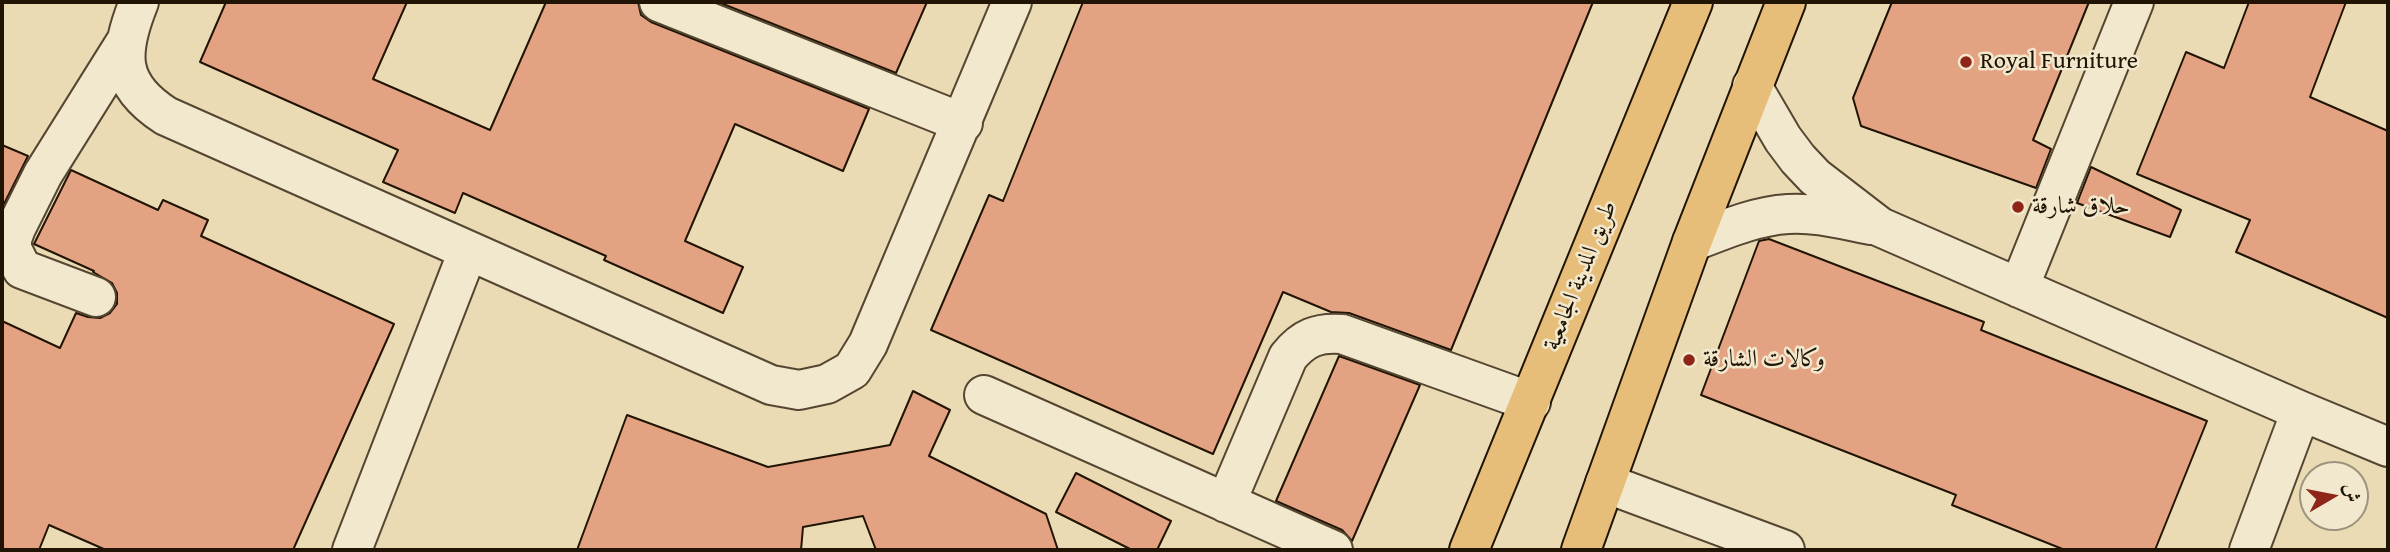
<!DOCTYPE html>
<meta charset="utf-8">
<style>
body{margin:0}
#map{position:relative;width:2390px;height:552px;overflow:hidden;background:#ebdbb4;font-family:"Gentium Book Plus",Amiri,serif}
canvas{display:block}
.frame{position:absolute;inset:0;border:4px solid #211404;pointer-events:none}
.north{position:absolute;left:2299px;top:461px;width:70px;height:70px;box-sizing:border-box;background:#f2e8ce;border:2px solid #9e937d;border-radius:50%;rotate:80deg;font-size:19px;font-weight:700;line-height:28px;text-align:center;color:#211404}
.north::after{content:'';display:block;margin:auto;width:24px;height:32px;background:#8f2418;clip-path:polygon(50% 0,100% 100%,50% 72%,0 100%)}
</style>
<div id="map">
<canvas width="2390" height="552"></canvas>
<div class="frame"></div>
<div class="north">ش</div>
</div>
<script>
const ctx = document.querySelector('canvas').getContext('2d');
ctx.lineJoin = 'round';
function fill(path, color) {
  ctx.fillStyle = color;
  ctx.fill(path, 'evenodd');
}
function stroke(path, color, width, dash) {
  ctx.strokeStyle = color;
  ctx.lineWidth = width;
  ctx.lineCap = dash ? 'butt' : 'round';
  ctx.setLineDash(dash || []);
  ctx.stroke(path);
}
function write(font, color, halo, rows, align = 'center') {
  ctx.font = font + ' "Gentium Book Plus",Amiri,serif';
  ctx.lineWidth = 5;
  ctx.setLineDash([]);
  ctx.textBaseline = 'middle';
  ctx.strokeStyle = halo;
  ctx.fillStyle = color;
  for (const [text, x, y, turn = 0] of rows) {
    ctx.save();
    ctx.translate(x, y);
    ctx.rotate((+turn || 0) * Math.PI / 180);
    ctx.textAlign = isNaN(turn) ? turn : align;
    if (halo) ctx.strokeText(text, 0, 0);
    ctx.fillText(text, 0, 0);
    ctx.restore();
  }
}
const building = new Path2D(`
 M 226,2 L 407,2 L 373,79 L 490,130 L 546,2 L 638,2 L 641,15 L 651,22 L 869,109 L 843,171 L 735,124 L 685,241 L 743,267 L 723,313 L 604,260 L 606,256 L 463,193 L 455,213 L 383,182 L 398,150 L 200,62 Z
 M 718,2 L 927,2 L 896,73 Z
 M 1083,2 L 1593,2 L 1451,350 L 1349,313 L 1331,312 L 1283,292 L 1213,454 L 931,330 L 989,195 L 1003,201 Z
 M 1892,2 L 2089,2 L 2033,140 L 2051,149 L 2036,188 L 1861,126 L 1853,98 Z
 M 2249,2 L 2346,2 L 2310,97 L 2388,131 L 2388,318 L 2236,252 L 2250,220 L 2137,174 L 2186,52 L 2224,68 Z
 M 2,145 L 28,156 L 2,208 Z
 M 2091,167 L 2181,210 L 2170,237 L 2077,203 Z
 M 71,170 L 158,210 L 163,200 L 208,220 L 201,236 L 394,324 L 293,550 L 106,550 L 49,525 L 39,550 L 2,550 L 2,321 L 60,348 L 76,313 L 88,317 L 100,318 L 110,313 L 117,304 L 117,293 L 112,283 L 93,272 L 94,271 L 34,244 Z
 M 1769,239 L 1984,322 L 1981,330 L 2207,421 L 2155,550 L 2065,550 L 1952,505 L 1956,495 L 1701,395 L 1759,241 Z
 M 1339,356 L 1420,385 L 1352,541 L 1342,530 L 1276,501 Z
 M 913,391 L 950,410 L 929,456 L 1046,514 L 1058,550 L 876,550 L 863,516 L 803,527 L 801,550 L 577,550 L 627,415 L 768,467 L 890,445 Z
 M 1076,473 L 1171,521 L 1157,550 L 1132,550 L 1056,512 Z`);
const minor = new Path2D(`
 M 139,2 C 119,52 116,84 166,116 L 771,385 L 799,390 L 827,384 L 852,370 L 868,344 L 1012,2
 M 659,2 L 963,123
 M 1752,86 L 1783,139 L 1798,159 L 1815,177 L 1880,227 L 2301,411 L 2388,447
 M 1692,242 C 1723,230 1755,216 1788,214 C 1816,212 1844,220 1871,225
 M 2019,288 L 2134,2
 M 96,297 L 22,269 L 12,249 L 12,239 L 16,228 L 43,174 L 125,43
 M 984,395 L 1333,550
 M 1605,483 L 1785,550
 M 1226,503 L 1288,357 C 1303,338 1318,332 1342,334 L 1531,402
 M 352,550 L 468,251
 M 2249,550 L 2301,411`);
const major = new Path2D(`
 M 1469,550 L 1693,2
 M 1581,550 L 1692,242 L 1786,2`);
const markers = [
 [1966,62,7,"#8f2418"],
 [2018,207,7,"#8f2418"],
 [1689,360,7,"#8f2418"]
];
const poiNames = [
 ["Royal Furniture",1980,62],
 ["حلاق شارقة",2032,207],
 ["وكالات الشارقة",1703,360]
];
const streetNames = [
 ["طريق المدينة الجامعية",1581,276,-68]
];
fill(building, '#e3a383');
stroke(building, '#211404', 2);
stroke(minor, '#544630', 42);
stroke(major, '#211404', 42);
stroke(minor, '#f2e8ce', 38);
stroke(major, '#e6be7a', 38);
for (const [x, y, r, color] of markers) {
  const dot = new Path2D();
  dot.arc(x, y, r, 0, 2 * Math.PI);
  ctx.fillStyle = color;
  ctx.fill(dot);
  stroke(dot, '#f2e8ce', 2.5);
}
write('24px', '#211404', '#f2e8ce', poiNames, 'left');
write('24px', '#211404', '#f2e8ce', streetNames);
</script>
